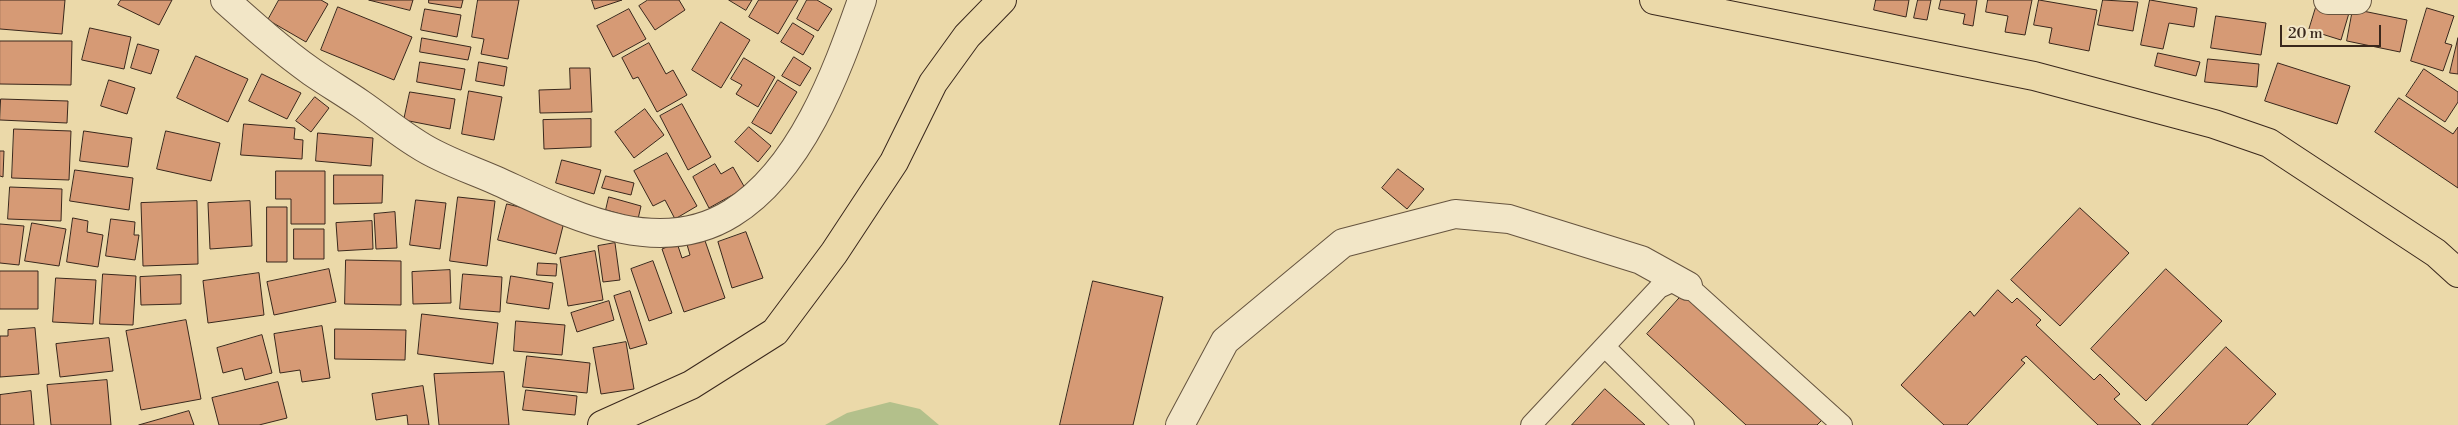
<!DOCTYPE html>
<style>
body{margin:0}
#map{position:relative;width:2458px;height:425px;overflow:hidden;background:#ebd9a9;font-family:"Libre Bodoni",serif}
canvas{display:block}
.scale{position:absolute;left:2280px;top:25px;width:101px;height:22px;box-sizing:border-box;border:2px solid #39271c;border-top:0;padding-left:6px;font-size:15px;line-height:18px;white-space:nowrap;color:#39271c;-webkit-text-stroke:4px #f2e6c7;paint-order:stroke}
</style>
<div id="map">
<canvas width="2458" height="425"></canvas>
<div class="scale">20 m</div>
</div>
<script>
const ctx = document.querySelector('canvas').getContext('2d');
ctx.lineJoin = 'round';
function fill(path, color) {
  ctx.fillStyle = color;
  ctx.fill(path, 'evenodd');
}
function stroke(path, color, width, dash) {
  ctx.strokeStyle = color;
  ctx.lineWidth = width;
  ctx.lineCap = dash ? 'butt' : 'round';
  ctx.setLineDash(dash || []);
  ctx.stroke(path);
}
const green = new Path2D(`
 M 890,402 L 920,409 L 939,425 L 825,425 L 847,413 Z`);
const building = new Path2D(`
 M 0,0 L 65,0 L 62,34 L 0,29 Z
 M 121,0 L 172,0 L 159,25 L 118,5 Z
 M 279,0 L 321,0 L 328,4 L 306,42 L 268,20 Z
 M 369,0 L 413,0 L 410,10 Z
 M 429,0 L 463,0 L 461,8 L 429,3 Z
 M 478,0 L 519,0 L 508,59 L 481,54 L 484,39 L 472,37 Z
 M 592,0 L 622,0 L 595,9 Z
 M 648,0 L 679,0 L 685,10 L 655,30 L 639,6 Z
 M 729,0 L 752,0 L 746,10 Z
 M 759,0 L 798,0 L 778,34 L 749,17 Z
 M 807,0 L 817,0 L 832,9 L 818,31 L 797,19 Z
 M 1876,0 L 1909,0 L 1906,17 L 1874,10 Z
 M 1918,0 L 1931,0 L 1927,20 L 1914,18 Z
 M 1941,0 L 1977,0 L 1973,26 L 1963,24 L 1965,14 L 1939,9 Z
 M 1988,0 L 2032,0 L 2025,35 L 2005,32 L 2008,16 L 1986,12 Z
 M 2039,0 L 2097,10 L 2089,51 L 2049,43 L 2052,28 L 2034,25 Z
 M 2103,0 L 2138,2 L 2133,31 L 2098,25 Z
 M 2150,0 L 2197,8 L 2194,27 L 2169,23 L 2163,49 L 2141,45 Z
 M 2317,4 L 2349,13 L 2341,40 L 2309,30 Z
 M 338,7 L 412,37 L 394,80 L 321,50 Z
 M 2427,8 L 2454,16 L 2445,43 L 2452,45 L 2443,71 L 2411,61 Z
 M 425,9 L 461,15 L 457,37 L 421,30 Z
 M 629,9 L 646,39 L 613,57 L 597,26 Z
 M 2353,9 L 2407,20 L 2400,52 L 2347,41 Z
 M 2216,16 L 2266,23 L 2261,55 L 2211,48 Z
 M 721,22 L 750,40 L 721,88 L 692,70 Z
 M 793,23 L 814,36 L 803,55 L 781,42 Z
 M 90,28 L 131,37 L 124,69 L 82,60 Z
 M 422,38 L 471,47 L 468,60 L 420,52 Z
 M 2458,38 L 2458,74 L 2450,73 Z
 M 0,41 L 72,41 L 71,85 L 0,84 Z
 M 649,43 L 666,74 L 673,70 L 687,95 L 657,112 L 638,77 L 633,79 L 622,58 Z
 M 138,44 L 159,50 L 151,74 L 131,68 Z
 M 2158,53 L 2200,62 L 2196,76 L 2155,66 Z
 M 196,56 L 248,79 L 228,122 L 177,98 Z
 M 794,57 L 811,68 L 800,86 L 782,76 Z
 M 744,58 L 775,77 L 758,107 L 736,94 L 742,85 L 731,79 Z
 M 2208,59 L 2259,64 L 2257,87 L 2205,82 Z
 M 420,62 L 465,69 L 461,90 L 417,82 Z
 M 479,62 L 507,67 L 504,86 L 476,81 Z
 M 2278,63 L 2350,86 L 2337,124 L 2265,101 Z
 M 570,68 L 590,68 L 592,112 L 540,113 L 539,90 L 570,89 Z
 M 2424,69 L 2458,92 L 2458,102 L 2445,122 L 2406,96 Z
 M 262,74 L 301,93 L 287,119 L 249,101 Z
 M 109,80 L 135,88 L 127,114 L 101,106 Z
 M 778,80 L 797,92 L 771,134 L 752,123 Z
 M 469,91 L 502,97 L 494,140 L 462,134 Z
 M 410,92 L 455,99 L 450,129 L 404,120 Z
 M 315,97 L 329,108 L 311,132 L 296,121 Z
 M 2399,98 L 2453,134 L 2458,127 L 2458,188 L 2375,132 Z
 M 1,99 L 68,101 L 67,123 L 0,120 Z
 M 682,104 L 711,157 L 688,170 L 660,116 Z
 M 645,109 L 664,135 L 634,158 L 615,132 Z
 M 591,119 L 591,147 L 544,149 L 543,120 Z
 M 244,124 L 295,128 L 294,139 L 303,140 L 302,159 L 241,155 Z
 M 749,127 L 771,146 L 758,162 L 735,142 Z
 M 14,129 L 71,131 L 69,180 L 12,178 Z
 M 84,131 L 132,138 L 128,167 L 80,161 Z
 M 166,131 L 220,143 L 211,181 L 157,169 Z
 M 318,133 L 373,138 L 371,166 L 316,161 Z
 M 0,151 L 4,151 L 3,177 L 0,176 Z
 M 667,153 L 697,206 L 675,219 L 665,200 L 653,206 L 634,171 Z
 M 562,160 L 601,170 L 594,194 L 556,183 Z
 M 715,164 L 721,174 L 733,167 L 745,188 L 709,208 L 693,177 Z
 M 1398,169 L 1424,189 L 1407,209 L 1382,188 Z
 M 75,170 L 133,178 L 129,210 L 70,201 Z
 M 276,171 L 325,171 L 325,224 L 291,224 L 291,199 L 276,199 Z
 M 334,175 L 383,175 L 382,203 L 334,204 Z
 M 606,176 L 634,183 L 631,195 L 602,188 Z
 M 10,187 L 62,189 L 61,221 L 8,219 Z
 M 458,197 L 495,201 L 487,266 L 450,261 Z
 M 609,197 L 641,206 L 638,219 L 606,210 Z
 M 416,200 L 446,203 L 440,249 L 410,245 Z
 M 197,201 L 198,264 L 143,266 L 141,203 Z
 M 250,201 L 252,246 L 210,249 L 208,203 Z
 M 507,204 L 565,218 L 556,254 L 498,240 Z
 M 267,207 L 287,207 L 287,262 L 267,262 Z
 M 2080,208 L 2129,253 L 2060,326 L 2011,280 Z
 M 395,212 L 397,248 L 376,249 L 374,214 Z
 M 73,218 L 88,221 L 87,232 L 103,235 L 98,267 L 67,262 Z
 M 111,219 L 135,222 L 134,235 L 139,235 L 135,260 L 106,256 Z
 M 372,221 L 373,249 L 338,251 L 336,223 Z
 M 32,223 L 66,229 L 59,266 L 25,261 Z
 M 0,224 L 24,226 L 19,265 L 0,263 Z
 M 294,229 L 324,229 L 324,259 L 294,259 Z
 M 746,232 L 763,278 L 732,288 L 718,242 Z
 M 703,235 L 725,298 L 684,312 L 662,249 L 677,243 L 682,258 L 690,255 L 686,241 Z
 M 615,243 L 620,280 L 603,282 L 598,246 Z
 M 595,251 L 603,300 L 568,306 L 560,258 Z
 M 346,260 L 401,261 L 401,305 L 345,304 Z
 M 653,261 L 672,313 L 649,321 L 631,269 Z
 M 538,263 L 557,264 L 556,276 L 537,275 Z
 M 329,269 L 336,302 L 274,315 L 267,282 Z
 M 2166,269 L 2222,321 L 2146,401 L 2091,349 Z
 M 450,270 L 451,303 L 413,304 L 412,272 Z
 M 0,271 L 38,271 L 38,309 L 0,309 Z
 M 259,273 L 264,315 L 208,323 L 203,281 Z
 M 103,274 L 136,276 L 133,325 L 100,324 Z
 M 463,274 L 502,277 L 500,312 L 460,309 Z
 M 181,275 L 181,304 L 141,305 L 140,277 Z
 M 511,276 L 553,283 L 549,309 L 507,303 Z
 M 56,278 L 96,280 L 93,324 L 53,322 Z
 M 1093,281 L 1163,297 L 1133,425 L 1060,425 Z
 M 1998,290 L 2012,303 L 2017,298 L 2041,320 L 2036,325 L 2094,380 L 2100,374 L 2120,394 L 2114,399 L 2141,425 L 2098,425 L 2026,356 L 2021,360 L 2025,363 L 1967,425 L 1944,425 L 1901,385 L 1970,311 L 1974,316 Z
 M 630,291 L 647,344 L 630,349 L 614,296 Z
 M 1684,293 L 1823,419 L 1817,425 L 1746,425 L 1647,334 Z
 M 609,301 L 614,320 L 577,332 L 571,313 Z
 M 422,314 L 498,323 L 493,364 L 418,354 Z
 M 186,320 L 201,399 L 141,410 L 126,331 Z
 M 516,321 L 565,325 L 562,355 L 514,351 Z
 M 322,326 L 330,378 L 302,382 L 300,370 L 280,373 L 274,334 Z
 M 35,328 L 39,374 L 0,377 L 0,336 L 8,336 L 8,330 Z
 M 335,329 L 406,330 L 405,360 L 335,359 Z
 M 262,335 L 272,373 L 245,380 L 242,368 L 223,373 L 217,348 Z
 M 109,338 L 113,371 L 60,377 L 56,344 Z
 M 626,342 L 634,389 L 601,394 L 593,348 Z
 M 2226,347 L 2276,394 L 2247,425 L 2152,425 Z
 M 527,356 L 590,363 L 587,393 L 523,387 Z
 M 504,372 L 509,425 L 439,425 L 434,374 Z
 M 107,380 L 111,425 L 51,425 L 47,385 Z
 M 278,382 L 287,418 L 259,425 L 219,425 L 212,398 Z
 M 423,386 L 429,425 L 408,425 L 407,415 L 376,420 L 372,394 Z
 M 1605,389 L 1645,425 L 1572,425 Z
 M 526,390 L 577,396 L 575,415 L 523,410 Z
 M 31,391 L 34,425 L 0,425 L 0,395 Z
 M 189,411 L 194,425 L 139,425 Z`);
const service = new Path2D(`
 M 1605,347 L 1684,425
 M 1531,425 L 1659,288 L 1672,282 L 1688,286 L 1842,425`);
const minor = new Path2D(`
 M 225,0 C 253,25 281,50 312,72 C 328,83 345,93 361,104 C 380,117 399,133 419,145 C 442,160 470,169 495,180 C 566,212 656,261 732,213 C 801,170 836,74 862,0
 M 2328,0 L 2357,0
 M 1180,425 L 1225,341 L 1343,243 L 1455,214 L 1509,219 L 1641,260 L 1688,286`);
const trunk = new Path2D(`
 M 1654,0 L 2034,76 L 2214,124 L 2269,143 L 2436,253 L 2458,273
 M 602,425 L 691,385 L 775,332 L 834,253 L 894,162 L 933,83 L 967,36 L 1002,0`);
fill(green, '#b3c08b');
fill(building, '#d69a75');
stroke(building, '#39271c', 1);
stroke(service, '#66543f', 22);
stroke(minor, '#66543f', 30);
stroke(trunk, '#39271c', 30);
stroke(service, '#f2e6c7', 20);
stroke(minor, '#f2e6c7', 28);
stroke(trunk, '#ebd9a9', 28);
</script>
